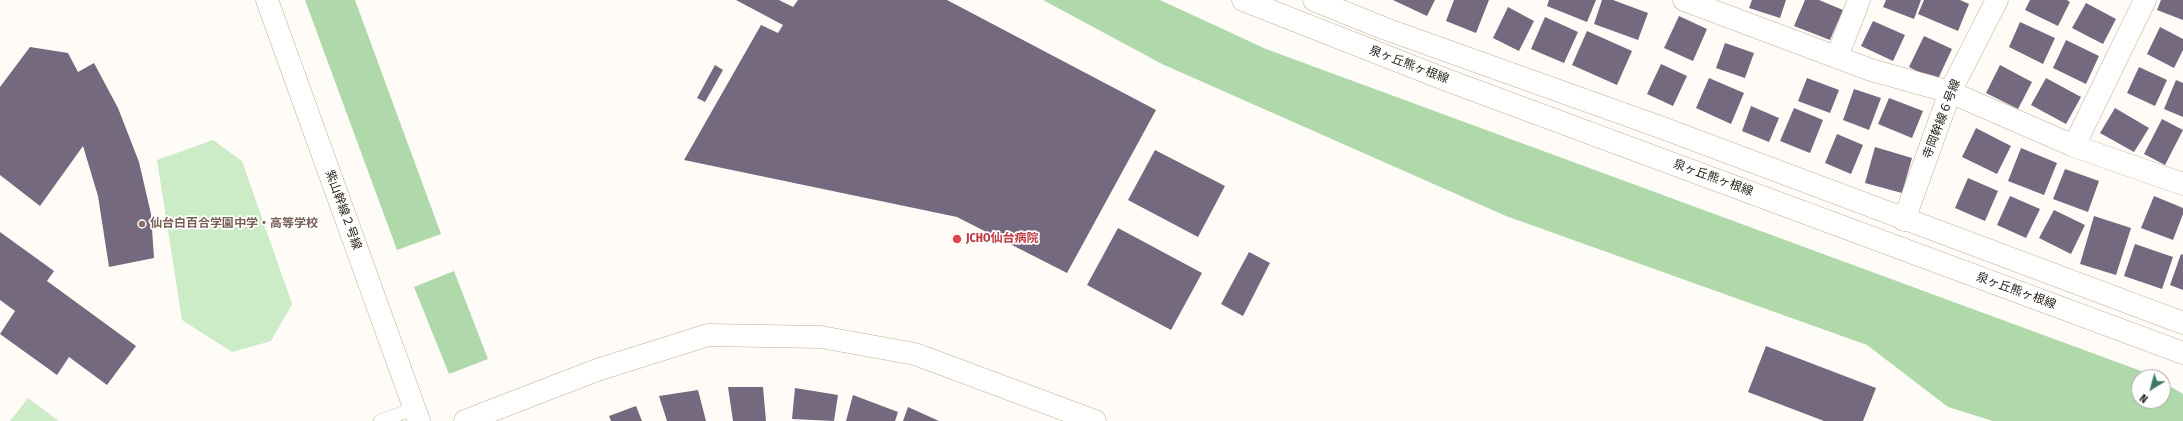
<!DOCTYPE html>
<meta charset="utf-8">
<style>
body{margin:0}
#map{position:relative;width:2183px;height:421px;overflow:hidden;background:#fffbf6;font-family:"Fira Sans Condensed",sans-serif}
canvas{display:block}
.north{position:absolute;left:2131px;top:369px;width:40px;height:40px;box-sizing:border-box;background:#fff;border:1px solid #a9a7a3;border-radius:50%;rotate:217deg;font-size:11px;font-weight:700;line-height:16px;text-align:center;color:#29221a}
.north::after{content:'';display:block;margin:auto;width:14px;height:18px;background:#3d7965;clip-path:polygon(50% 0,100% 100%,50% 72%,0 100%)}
</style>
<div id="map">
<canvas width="2183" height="421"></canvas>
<div class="north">N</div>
</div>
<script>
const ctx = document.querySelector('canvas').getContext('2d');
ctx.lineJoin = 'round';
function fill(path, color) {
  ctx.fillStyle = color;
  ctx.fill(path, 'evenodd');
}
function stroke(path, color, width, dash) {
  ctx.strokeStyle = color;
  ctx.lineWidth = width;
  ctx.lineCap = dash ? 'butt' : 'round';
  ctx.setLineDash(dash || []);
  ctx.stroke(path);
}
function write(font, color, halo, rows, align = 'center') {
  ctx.font = font + ' "Fira Sans Condensed","Noto Sans JP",sans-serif';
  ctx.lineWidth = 3.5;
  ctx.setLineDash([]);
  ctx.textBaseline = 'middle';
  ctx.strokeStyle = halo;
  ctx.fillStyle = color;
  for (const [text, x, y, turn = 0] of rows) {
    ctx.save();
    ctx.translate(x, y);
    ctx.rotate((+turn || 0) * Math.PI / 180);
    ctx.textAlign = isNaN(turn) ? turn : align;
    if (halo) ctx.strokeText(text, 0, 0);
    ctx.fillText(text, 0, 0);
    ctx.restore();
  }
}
const green = new Path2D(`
 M 213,140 L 242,161 L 292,304 L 271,341 L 232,352 L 182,320 L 157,160 Z
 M 28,398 L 59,421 L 10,421 Z`);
const forest = new Path2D(`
 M 305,0 L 355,0 L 441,234 L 397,250 Z
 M 1043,0 L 1160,0 L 1266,49 L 2152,375 L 2155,377 L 2139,377 L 2139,401 L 2163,401 L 2163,382 L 2183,394 L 2183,421 L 1993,421 L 1948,407 L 1867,345 L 1506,216 L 1162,64 Z
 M 454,271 L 488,359 L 449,374 L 414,287 Z`);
const building = new Path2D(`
 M 736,0 L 779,0 L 793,7 L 798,0 L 947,0 L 1156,110 L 1067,273 L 957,217 L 684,160 L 761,25 L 778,33 L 783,25 Z
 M 1393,0 L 1435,0 L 1427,16 Z
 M 1454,0 L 1489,0 L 1476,33 L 1446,21 Z
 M 1549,0 L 1596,0 L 1587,22 L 1547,6 Z
 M 1602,0 L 1613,0 L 1648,13 L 1638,40 L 1594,24 Z
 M 1752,0 L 1786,0 L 1780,18 L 1749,8 Z
 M 1805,0 L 1819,0 L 1843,10 L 1830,40 L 1794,26 Z
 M 1886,0 L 1921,0 L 1914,19 L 1883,7 Z
 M 1924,0 L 1960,0 L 1969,4 L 1958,31 L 1918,14 Z
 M 2030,0 L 2067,0 L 2070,2 L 2058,26 L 2025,10 Z
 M 2161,0 L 2183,0 L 2183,20 L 2157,10 Z
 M 2086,3 L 2116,19 L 2103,44 L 2072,28 Z
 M 1508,7 L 1534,21 L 1519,51 L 1493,38 Z
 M 1679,16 L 1707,29 L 1693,61 L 1664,48 Z
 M 1545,17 L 1578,32 L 1564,63 L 1531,49 Z
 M 1873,21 L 1905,35 L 1893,61 L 1861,46 Z
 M 2020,22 L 2055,38 L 2043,64 L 2009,47 Z
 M 2160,27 L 2183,39 L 2183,50 L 2174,68 L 2147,54 Z
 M 1587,31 L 1632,51 L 1617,85 L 1572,65 Z
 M 1924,36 L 1952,49 L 1937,81 L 1909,67 Z
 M 2066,40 L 2099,56 L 2086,84 L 2053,68 Z
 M 1725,43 L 1754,53 L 1745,78 L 1716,68 Z
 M 30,47 L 68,53 L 78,72 L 94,63 L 118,108 L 139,162 L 151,214 L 154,258 L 109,267 L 98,196 L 83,146 L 40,206 L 0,175 L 0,87 Z
 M 1661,64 L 1687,76 L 1673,106 L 1647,94 Z
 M 715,65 L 723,70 L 705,102 L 697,98 Z
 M 2000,65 L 2032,82 L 2018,109 L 1986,93 Z
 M 2139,67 L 2167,80 L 2155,106 L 2127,93 Z
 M 1709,78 L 1744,93 L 1731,124 L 1696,108 Z
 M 1807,78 L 1839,90 L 1830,113 L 1798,101 Z
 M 2046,78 L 2081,97 L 2066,124 L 2031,105 Z
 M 2176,80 L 2183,83 L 2183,117 L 2164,109 Z
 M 1854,89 L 1881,98 L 1869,130 L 1843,120 Z
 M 1889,98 L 1923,111 L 1912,138 L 1878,124 Z
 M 1751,106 L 1779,118 L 1769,142 L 1742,131 Z
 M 1794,108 L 1823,120 L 1810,153 L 1780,141 Z
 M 2115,108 L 2149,128 L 2134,152 L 2100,133 Z
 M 2162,119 L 2183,130 L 2165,165 L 2144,154 Z
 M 1976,128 L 2011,146 L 1997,174 L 1962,157 Z
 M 1837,134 L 1863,145 L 1851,174 L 1825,163 Z
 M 1875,147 L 1912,158 L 1902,193 L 1865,183 Z
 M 2021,148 L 2057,163 L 2044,195 L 2008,181 Z
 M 1155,150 L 1225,186 L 1198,237 L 1128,200 Z
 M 2065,169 L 2099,181 L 2088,212 L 2053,199 Z
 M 1968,178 L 1998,191 L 1985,221 L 1955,208 Z
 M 2010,196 L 2040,209 L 2026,238 L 1997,225 Z
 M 2154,196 L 2183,208 L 2183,214 L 2173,240 L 2141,228 Z
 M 2054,210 L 2085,225 L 2071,254 L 2039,238 Z
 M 2094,216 L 2131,228 L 2116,275 L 2080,264 Z
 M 1118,228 L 1202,273 L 1171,330 L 1087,285 Z
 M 0,232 L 54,271 L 47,281 L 136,346 L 107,385 L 69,357 L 57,375 L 0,334 L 15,311 L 0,300 Z
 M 2135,244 L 2173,257 L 2162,289 L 2124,276 Z
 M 1249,252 L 1270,263 L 1243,316 L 1221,304 Z
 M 2181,254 L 2183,255 L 2183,290 L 2170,285 Z
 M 1766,346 L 1876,388 L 1863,421 L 1824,421 L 1748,392 Z
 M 728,387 L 763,387 L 766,421 L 733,421 Z
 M 795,388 L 838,395 L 834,421 L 792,419 Z
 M 698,390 L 706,421 L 667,421 L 659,396 Z
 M 853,395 L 898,412 L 895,421 L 846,421 Z
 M 636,406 L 642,421 L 611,421 L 609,416 Z
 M 908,407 L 939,421 L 903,421 Z`);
const service = new Path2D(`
 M 380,421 L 414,409`);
const minor = new Path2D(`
 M 1684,0 L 1871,70 L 1950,92 L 2074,146 L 2183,184
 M 1837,57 L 1859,0
 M 2074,146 L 2145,0`);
const tertiary = new Path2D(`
 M 267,0 L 419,421
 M 1904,220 L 1950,92 L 1997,0
 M 465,421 L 597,370 L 708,335 L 821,337 L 915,354 L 1095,421`);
const secondary = new Path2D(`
 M 1243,0 L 1444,79 L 2183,353
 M 1314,0 L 1383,28 L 1660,127 L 2183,323`);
const markers = [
 [142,224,4,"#8d6e63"],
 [957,239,5,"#e0444e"]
];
const streetNames = [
 ["泉ヶ丘熊ヶ根線",1409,65,21],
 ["寺岡幹線６号線",1942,119,-69],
 ["泉ヶ丘熊ヶ根線",1713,178,20],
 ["紫山幹線２号線",343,210,70],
 ["泉ヶ丘熊ヶ根線",2016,291,20]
];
const educationNames = [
 ["仙台白百合学園中学・高等学校",150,224]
];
const healthNames = [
 ["JCHO仙台病院",966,239]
];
fill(green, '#cbecc6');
fill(forest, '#afd9aa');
fill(building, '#75697f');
stroke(service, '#c1af99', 14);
stroke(minor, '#c1af99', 23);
stroke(tertiary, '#c1af99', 23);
stroke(secondary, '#c1af99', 23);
stroke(service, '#fff', 13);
stroke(minor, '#fff', 22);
stroke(tertiary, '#fff', 22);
stroke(secondary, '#fff', 22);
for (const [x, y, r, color] of markers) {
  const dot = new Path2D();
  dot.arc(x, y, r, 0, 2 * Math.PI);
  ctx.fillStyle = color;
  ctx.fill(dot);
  stroke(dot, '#fff', 1.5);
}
write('12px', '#29221a', '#fff', streetNames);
write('bold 12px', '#785e54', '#fff', educationNames, 'left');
write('bold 12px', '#be3a42', '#fff', healthNames, 'left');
</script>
